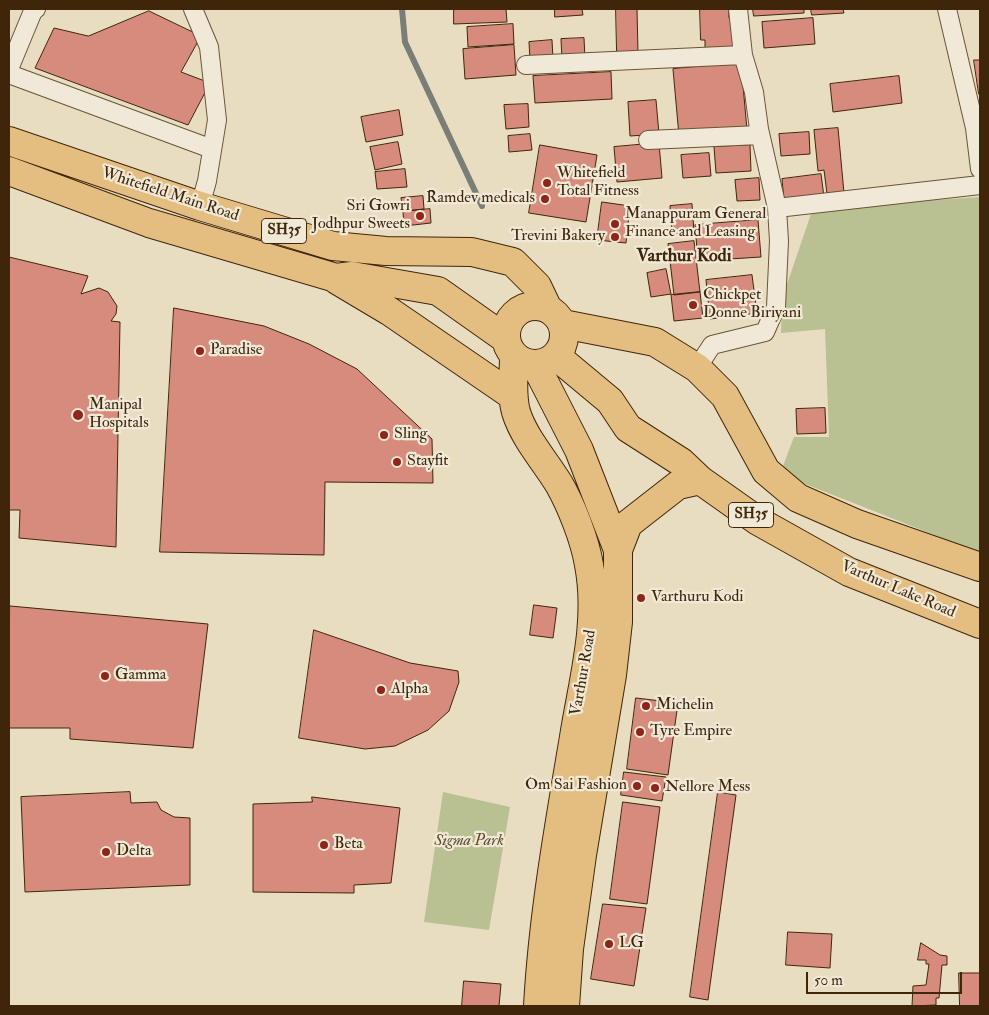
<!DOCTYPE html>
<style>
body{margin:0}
#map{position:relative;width:989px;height:1015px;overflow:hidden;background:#e9ddc1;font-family:"IM FELL Double Pica",serif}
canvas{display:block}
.frame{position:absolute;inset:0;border:10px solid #3f260a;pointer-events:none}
.scale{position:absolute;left:806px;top:972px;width:156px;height:22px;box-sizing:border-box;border:2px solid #3f260a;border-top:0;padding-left:6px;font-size:15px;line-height:18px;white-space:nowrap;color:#3f260a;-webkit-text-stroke:4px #f1e9d7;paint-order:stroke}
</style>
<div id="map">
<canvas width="989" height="1015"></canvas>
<div class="frame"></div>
<div class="scale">50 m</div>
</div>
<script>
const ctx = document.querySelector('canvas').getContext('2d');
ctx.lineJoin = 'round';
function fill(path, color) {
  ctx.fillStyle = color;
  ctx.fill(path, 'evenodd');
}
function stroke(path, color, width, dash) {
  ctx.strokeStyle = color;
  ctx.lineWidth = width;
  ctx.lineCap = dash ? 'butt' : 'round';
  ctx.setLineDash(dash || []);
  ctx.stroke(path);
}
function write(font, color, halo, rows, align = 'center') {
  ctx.font = font + ' "IM FELL Double Pica",serif';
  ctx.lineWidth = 4.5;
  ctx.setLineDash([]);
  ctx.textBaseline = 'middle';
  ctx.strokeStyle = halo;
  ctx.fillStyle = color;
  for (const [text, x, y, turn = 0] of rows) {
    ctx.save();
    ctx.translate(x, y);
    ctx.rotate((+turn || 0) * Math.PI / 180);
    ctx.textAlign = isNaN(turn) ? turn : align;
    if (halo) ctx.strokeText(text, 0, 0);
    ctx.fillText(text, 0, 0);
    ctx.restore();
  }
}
const green = new Path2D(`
 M 980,197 L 980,553 L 780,474 L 794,437 L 829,437 L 825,329 L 781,333 L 782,299 L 813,208 Z
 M 443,792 L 510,807 L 489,930 L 424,922 Z`);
const stream = new Path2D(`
 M 402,9 L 405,42 L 482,206`);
const building = new Path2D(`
 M 454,9 L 506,9 L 507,22 L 454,24 Z
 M 555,9 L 582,9 L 583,15 L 555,17 Z
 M 616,9 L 637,9 L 638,53 L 617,53 Z
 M 700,9 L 729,9 L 729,18 L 734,18 L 734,49 L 705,49 L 705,40 L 701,40 Z
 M 753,9 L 804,9 L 804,13 L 754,16 Z
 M 811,9 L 843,9 L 844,13 L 812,15 Z
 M 149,11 L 201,36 L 181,72 L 210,83 L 188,125 L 35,68 L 54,28 L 88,36 Z
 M 813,18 L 815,44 L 764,48 L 762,22 Z
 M 513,24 L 514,44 L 468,47 L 467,27 Z
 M 584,38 L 585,58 L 562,59 L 561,39 Z
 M 552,40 L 553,59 L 530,60 L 529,42 Z
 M 514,45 L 516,75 L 465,79 L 463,49 Z
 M 974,60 L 980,60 L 980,94 L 979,94 Z
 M 741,63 L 747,130 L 679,136 L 673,69 Z
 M 611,72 L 612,99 L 535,103 L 533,76 Z
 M 899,76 L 902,103 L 833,112 L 830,84 Z
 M 656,100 L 659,134 L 630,136 L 628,102 Z
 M 528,104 L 529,127 L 506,129 L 504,105 Z
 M 399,110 L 403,135 L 366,142 L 361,117 Z
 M 838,128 L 844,193 L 827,194 L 824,170 L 818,171 L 814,130 Z
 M 809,132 L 810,154 L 781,156 L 779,134 Z
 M 530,134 L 532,150 L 509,152 L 508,136 Z
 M 398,142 L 402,164 L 375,170 L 370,147 Z
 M 659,143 L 662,178 L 617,182 L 614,147 Z
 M 540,145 L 597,155 L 586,222 L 529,213 Z
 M 750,145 L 751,171 L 716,173 L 714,147 Z
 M 709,153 L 711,176 L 683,178 L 681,155 Z
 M 405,169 L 407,187 L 377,189 L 375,172 Z
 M 821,174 L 824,197 L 784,201 L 782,179 Z
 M 759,178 L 760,200 L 737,201 L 735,180 Z
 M 423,196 L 424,209 L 403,211 L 401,198 Z
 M 602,202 L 630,206 L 626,243 L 597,240 Z
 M 692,204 L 694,232 L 672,234 L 670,206 Z
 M 430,209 L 431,223 L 404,226 L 403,212 Z
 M 758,220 L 761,257 L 698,261 L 695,225 Z
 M 694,241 L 700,292 L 674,295 L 668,244 Z
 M 9,257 L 88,276 L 81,294 L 99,288 L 108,292 L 117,306 L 116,314 L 111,321 L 120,322 L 116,547 L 19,538 L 20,510 L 9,510 Z
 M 666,269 L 671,294 L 651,297 L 647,273 Z
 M 752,275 L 757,313 L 710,319 L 706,280 Z
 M 700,292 L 703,318 L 674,321 L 671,295 Z
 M 174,308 L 264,326 L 309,344 L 357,369 L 432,439 L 433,483 L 325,482 L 324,555 L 160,552 Z
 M 825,408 L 826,433 L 797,434 L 796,409 Z
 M 534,605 L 557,608 L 553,638 L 530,635 Z
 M 10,606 L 208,624 L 193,748 L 70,739 L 70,728 L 9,728 Z
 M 314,630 L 410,663 L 458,671 L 459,682 L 449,711 L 428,730 L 395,746 L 365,749 L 299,738 Z
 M 636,698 L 678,703 L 668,775 L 627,769 Z
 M 624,772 L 666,777 L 662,801 L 621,795 Z
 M 130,792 L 131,803 L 157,802 L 161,810 L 174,817 L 190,818 L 190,885 L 25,892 L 21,797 Z
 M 718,792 L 736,795 L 708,1000 L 690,997 Z
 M 312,797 L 400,808 L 391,883 L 354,885 L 354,893 L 253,892 L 253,804 L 312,802 Z
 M 623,802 L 660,807 L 647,904 L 610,899 Z
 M 603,904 L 646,908 L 634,986 L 591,979 Z
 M 788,932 L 832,934 L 830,968 L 786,965 Z
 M 921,943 L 940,955 L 947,956 L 947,965 L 942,965 L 939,998 L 936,998 L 936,1005 L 912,1006 L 913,986 L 926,985 L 929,964 L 926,964 L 926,960 L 918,960 Z
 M 959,973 L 980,973 L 980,1006 L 960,1006 Z
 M 464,981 L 501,984 L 499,1006 L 462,1006 Z`);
const street = new Path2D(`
 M 193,9 L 209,47 L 217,120 L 207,181 L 200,206
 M 947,9 L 975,128 L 980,169
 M 526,65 L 743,55
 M 9,69 L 33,11 L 36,9
 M 9,74 L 212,149
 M 648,140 L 760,135
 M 777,208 L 980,185
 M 697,368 L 712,345 L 765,332 L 776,307 L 779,241 L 777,208 L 759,129 L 754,92 L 743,55 L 738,9`);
const primary = new Path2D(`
 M 9,141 L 200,206 L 333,246 L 386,251 L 472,252 L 513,262 L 537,286 L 547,307
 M 9,171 L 149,223 L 336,278 L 352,276 L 438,291 L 506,339
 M 337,280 L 389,311 L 513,396
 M506 335a29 29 0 1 1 58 0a29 29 0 1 1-58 0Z
 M 563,324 L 655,342 L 697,368 L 725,396 L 766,471 L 798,498 L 857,524 L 980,567
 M 514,356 C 514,374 511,394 516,412 C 524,438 545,461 559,484 C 571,505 585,540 589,565 C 600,622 583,680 574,737 C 559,826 543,915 538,1006
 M 556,356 L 610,401 L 628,428 L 681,462 L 700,480 L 758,521 L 849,572 L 980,624
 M 535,364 L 579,450 L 618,550 L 618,622 L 612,675 L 582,855 L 569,949 L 565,1006
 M 618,550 L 628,524 L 678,485 L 700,480`);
const markers = [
 [547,183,5,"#8f2418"],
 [545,199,5,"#8f2418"],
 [420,216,5,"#8f2418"],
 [615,224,5,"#8f2418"],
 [615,237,5,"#8f2418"],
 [693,305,5,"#8f2418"],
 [200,351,5,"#8f2418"],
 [78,415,6,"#8f2418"],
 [384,435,5,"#8f2418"],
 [397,462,5,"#8f2418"],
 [641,598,5,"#8f2418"],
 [105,676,5,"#8f2418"],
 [381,690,5,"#8f2418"],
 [646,706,5,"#8f2418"],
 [640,732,5,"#8f2418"],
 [637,786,5,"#8f2418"],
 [655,788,5,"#8f2418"],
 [324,845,5,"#8f2418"],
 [106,852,5,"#8f2418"],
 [609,944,5,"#8f2418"]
];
const shields = [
 [284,231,45],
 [751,515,45]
];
const shieldNames = [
 ["SH35",284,231],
 ["SH35",751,515]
];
const poiNames = [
 ["Whitefield",557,174],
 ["Total Fitness",557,192],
 ["Ramdev medicals",535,199,"right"],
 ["Sri Gowri",410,207,"right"],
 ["Jodhpur Sweets",410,225,"right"],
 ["Manappuram General",625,215],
 ["Finance and Leasing",625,233],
 ["Trevini Bakery",605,237,"right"],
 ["Chickpet",703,296],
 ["Donne Biriyani",703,314],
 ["Paradise",210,351],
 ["Manipal",89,406],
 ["Hospitals",89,424],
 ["Sling",394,435],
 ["Stayfit",407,462],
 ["Varthuru Kodi",651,598],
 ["Gamma",115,676],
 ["Alpha",391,690],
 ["Michelin",656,706],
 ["Tyre Empire",650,732],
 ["Om Sai Fashion",627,786,"right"],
 ["Nellore Mess",665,788],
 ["Beta",334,845],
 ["Delta",116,852],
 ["LG",619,944]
];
const streetNames = [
 ["Whitefield Main Road",170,195,18],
 ["Varthur Lake Road",898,590,23],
 ["Varthur Road",584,673,-80]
];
const parkNames = [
 ["Sigma Park",469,842]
];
const neighbourhoodNames = [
 ["Varthur Kodi",684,257]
];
fill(green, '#b9c091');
stroke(stream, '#797e77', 6);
fill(building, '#d68b7d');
stroke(building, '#3f260a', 1);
stroke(street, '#6a5438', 20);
stroke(primary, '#3f260a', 30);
stroke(street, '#f1e9d7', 18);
stroke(primary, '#e4be80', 28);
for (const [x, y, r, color] of markers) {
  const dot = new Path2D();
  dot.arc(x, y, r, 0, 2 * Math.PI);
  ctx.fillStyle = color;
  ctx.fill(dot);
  stroke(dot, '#f1e9d7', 2);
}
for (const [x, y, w] of shields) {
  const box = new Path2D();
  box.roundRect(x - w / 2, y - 12.5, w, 25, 4);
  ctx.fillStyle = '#f1e9d7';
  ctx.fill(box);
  stroke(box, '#3f260a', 1);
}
write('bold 15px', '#3f260a', null, shieldNames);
write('16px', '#3f260a', '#f1e9d7', poiNames, 'left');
write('16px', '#3f260a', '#f1e9d7', streetNames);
write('italic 16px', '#5e4c2c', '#f1e9d7', parkNames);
write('bold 18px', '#3f260a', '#f1e9d7', neighbourhoodNames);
</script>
